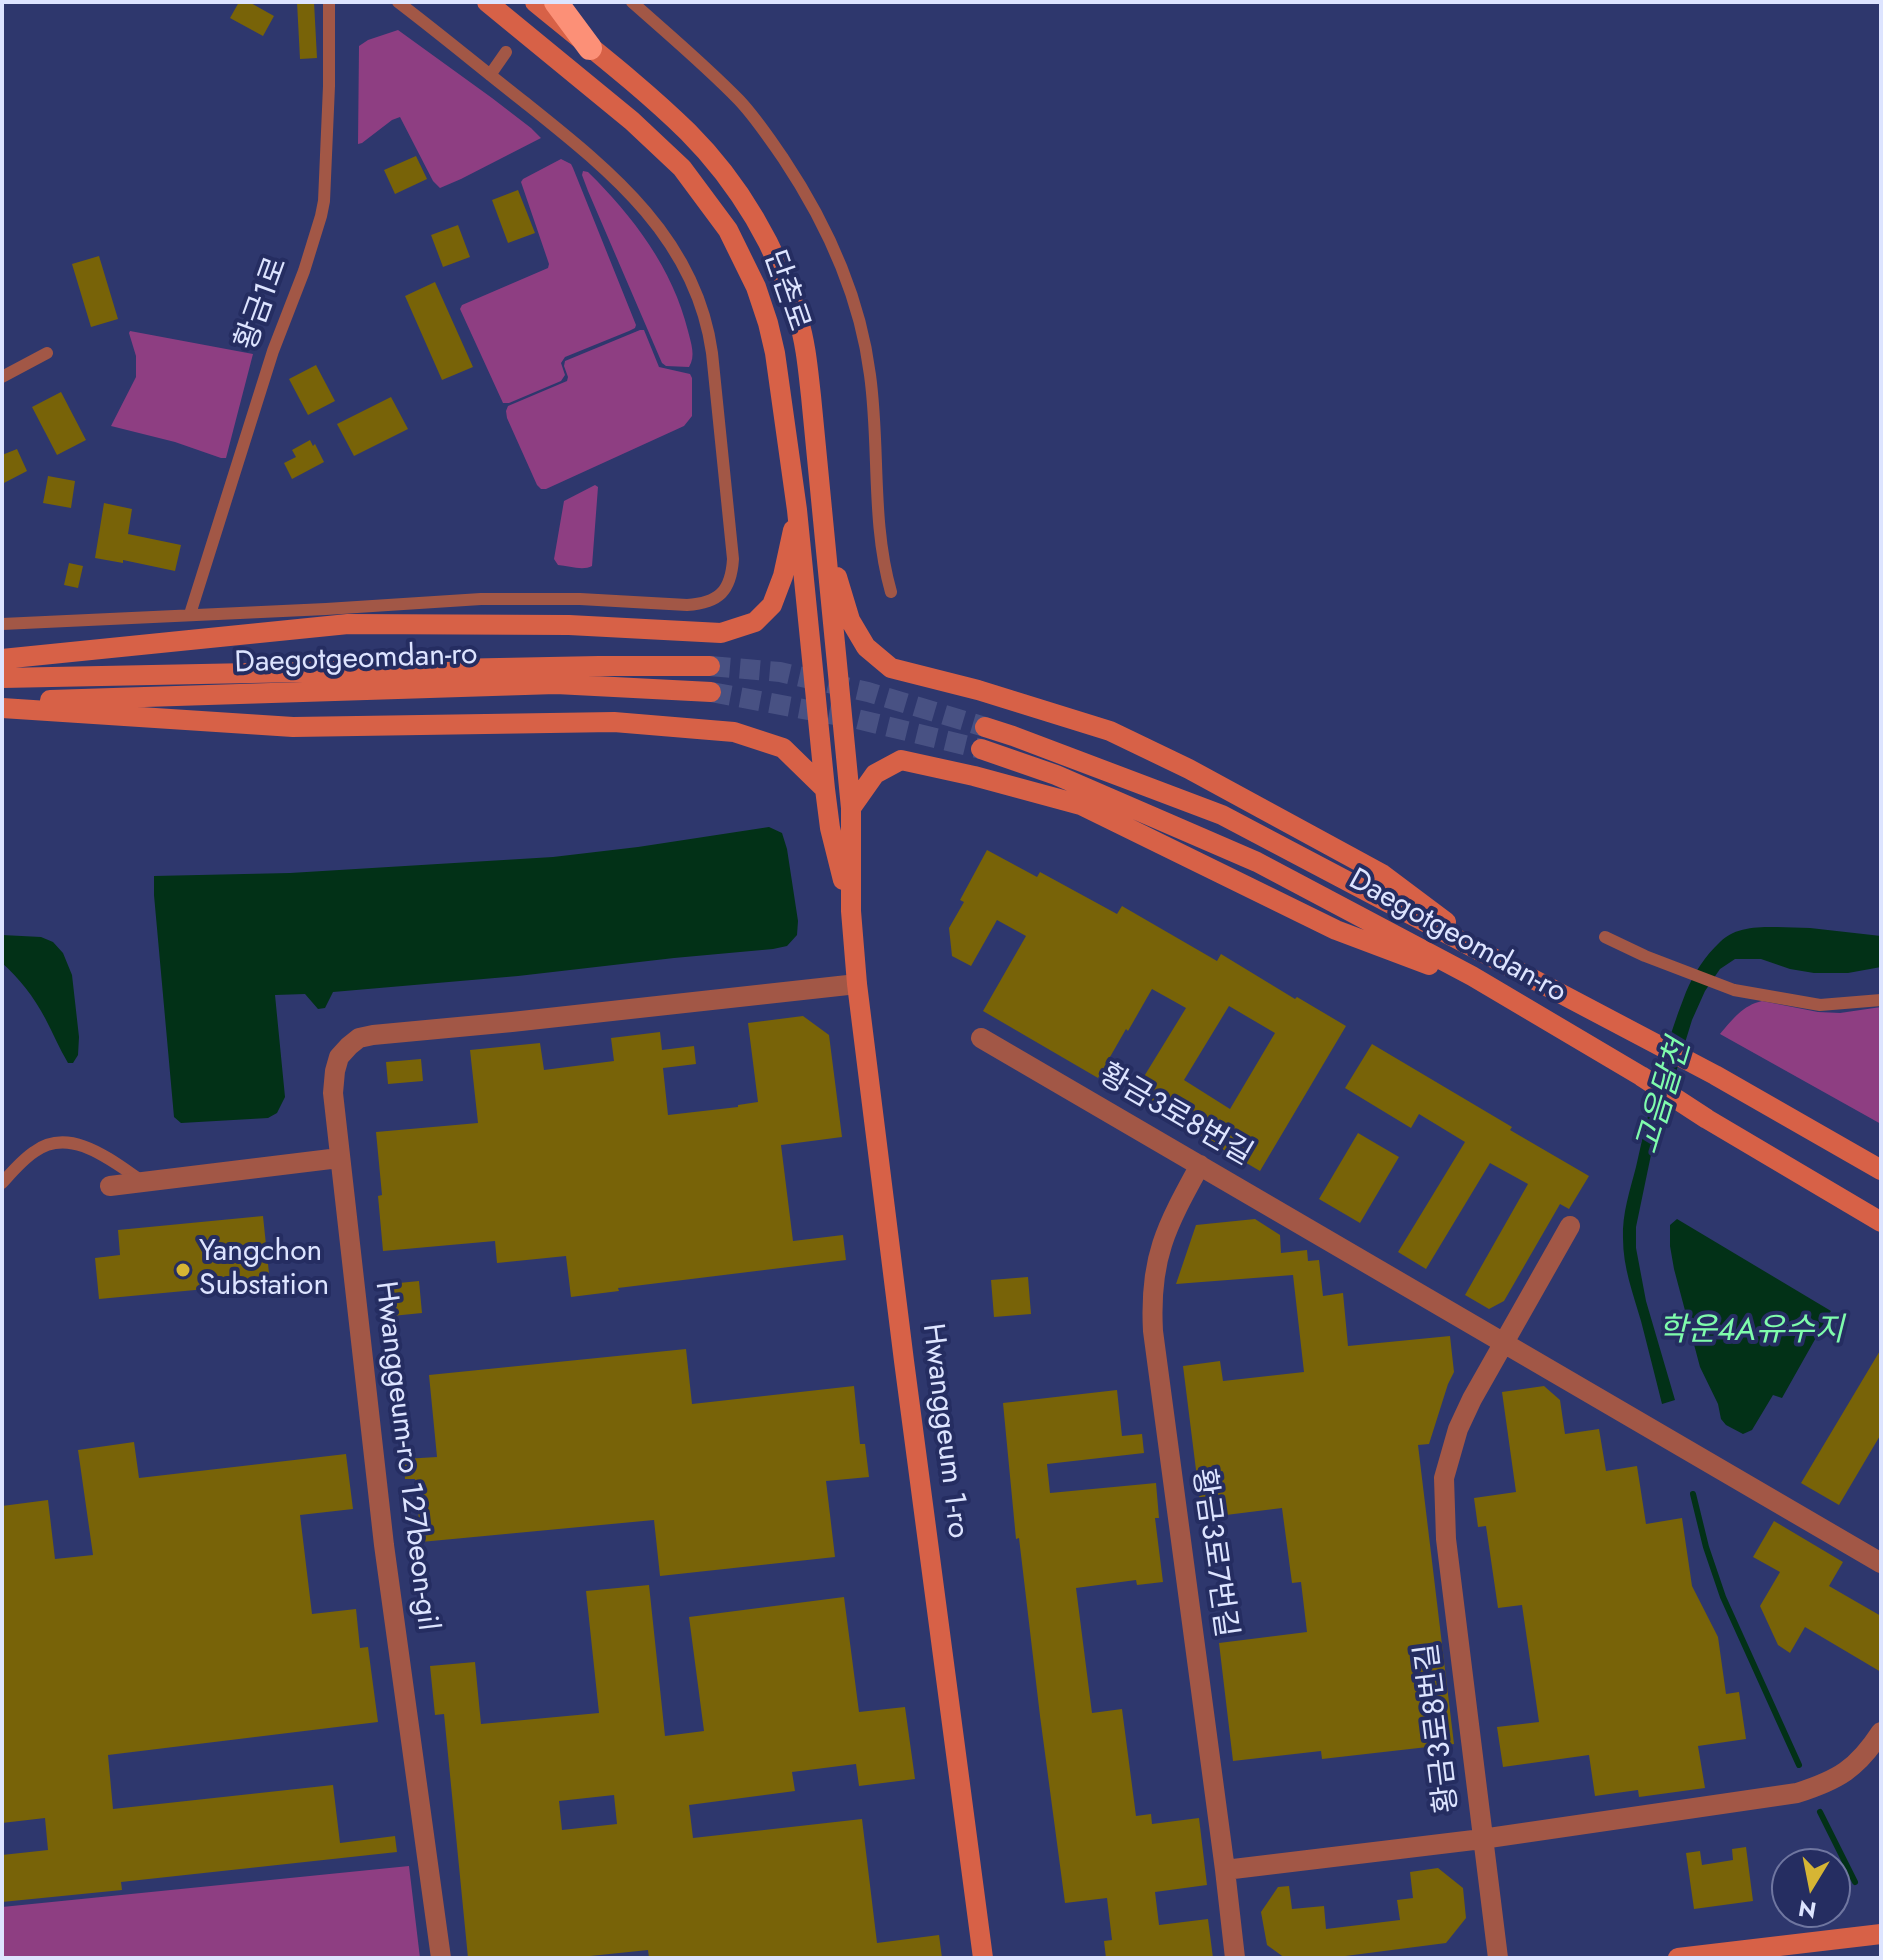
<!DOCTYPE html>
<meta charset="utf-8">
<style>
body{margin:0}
#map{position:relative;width:1883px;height:1960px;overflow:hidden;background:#2e376d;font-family:Jost,sans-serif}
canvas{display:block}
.frame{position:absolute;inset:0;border:4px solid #dde4ff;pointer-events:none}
.north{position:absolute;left:1771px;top:1848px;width:80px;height:80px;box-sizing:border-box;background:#252d61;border:2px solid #6f76a0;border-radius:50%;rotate:190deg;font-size:22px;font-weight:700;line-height:32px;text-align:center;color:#dde4ff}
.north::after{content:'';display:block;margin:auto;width:28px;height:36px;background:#d6b534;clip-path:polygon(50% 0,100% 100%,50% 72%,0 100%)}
</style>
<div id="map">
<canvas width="1883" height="1960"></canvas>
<div class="frame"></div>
<div class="north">N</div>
</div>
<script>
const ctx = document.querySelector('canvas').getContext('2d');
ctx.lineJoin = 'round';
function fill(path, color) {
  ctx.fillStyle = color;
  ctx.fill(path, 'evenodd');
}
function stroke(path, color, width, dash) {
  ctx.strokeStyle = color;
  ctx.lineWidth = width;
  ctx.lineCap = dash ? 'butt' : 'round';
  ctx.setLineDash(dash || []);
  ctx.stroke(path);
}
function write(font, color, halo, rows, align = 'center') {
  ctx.font = font + ' Jost,"Noto Sans KR",sans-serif';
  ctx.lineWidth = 8;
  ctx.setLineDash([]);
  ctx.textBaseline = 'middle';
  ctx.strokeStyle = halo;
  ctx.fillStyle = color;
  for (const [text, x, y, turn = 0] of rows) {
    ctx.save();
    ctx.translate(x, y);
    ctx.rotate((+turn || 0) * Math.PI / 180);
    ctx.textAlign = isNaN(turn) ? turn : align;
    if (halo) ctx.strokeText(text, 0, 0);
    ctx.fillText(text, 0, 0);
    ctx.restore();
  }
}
const green = new Path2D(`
 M 398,30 L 492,98 L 531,128 L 541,138 L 461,179 L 440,188 L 433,181 L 400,117 L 392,120 L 362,143 L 358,144 L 359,46 L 368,40 Z
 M 561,159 L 571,164 L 573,168 L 636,325 L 635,328 L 629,331 L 565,357 L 561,363 L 565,375 L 561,381 L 509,403 L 503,403 L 460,309 L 462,305 L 548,268 L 549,264 L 521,182 L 523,179 Z
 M 583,171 L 588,172 C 633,216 673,269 688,331 C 691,343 696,356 689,367 L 666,366 L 662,363 L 588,191 L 582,175 Z
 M 640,330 L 644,330 L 659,367 L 690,374 L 692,378 L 692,416 L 684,426 L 546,489 L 541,489 L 537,485 L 507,418 L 506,411 L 508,406 L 567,381 L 568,377 L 564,366 L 565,361 Z
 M 130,331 L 253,354 L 226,458 L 221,458 L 175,442 L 111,426 L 136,377 L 136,356 L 129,333 Z
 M 595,485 L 598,487 L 592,566 C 583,571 569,566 558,565 L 554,559 L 564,501 Z
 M 1762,1001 L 1818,1012 L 1840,1013 L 1881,1007 L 1881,1124 L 1720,1034 C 1732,1020 1743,1005 1762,1001 Z
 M 409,1866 L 420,1958 L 2,1958 L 2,1907 Z`);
const water = new Path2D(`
 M 769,827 L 782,833 L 787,849 L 798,921 L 797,935 L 787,946 L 773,949 L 674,958 L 518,976 L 333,992 L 325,1008 L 318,1009 L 305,994 L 275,995 L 285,1097 L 277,1113 L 268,1118 L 181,1123 L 174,1117 L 154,895 L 154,876 L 290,873 L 553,857 L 638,847 Z
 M 1777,927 L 1810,928 L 1881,936 L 1881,967 L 1848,973 L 1814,973 L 1790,969 L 1761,959 L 1735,959 L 1720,969 L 1705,991 L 1692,1020 L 1652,1150 L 1636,1227 L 1636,1248 L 1646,1301 L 1675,1400 L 1662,1404 C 1655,1376 1648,1348 1641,1321 C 1633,1293 1623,1268 1623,1238 C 1622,1214 1630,1190 1636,1167 C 1649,1109 1664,1047 1686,992 C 1694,973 1705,956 1720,942 C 1736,927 1755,927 1777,927 Z
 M 2,935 L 41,937 L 53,942 L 63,953 L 72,975 L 79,1037 L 78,1055 L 73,1063 L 68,1063 C 59,1048 53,1033 45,1018 C 34,997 19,978 2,963 Z
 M 1677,1219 L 1831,1311 L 1782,1398 L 1773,1395 L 1752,1430 L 1743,1434 L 1726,1425 L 1721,1419 L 1718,1404 L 1700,1367 L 1674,1269 L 1670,1246 L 1670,1225 Z`);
const stream = new Path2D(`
 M 1693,1494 L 1706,1547 L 1723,1597 L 1799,1765
 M 1820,1812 L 1855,1882`);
const building = new Path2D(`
 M 239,2 L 249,2 L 274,16 L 263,36 L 230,18 Z
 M 297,2 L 314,2 L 317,58 L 300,59 Z
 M 416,156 L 427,179 L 395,194 L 384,170 Z
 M 518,190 L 535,233 L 508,243 L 492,200 Z
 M 458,225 L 470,257 L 443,267 L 431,235 Z
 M 99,256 L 118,319 L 91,327 L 72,264 Z
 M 435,282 L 473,367 L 442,380 L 405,296 Z
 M 316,365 L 335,401 L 308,415 L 289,379 Z
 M 61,392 L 86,440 L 57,455 L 32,407 Z
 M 391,397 L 408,429 L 354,456 L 337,424 Z
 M 310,440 L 313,446 L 315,444 L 324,462 L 292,479 L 284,463 L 296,457 L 292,450 Z
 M 17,449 L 27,471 L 2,484 L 2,455 Z
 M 48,476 L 75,481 L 71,508 L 43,503 Z
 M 104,503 L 132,509 L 128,534 L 181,545 L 175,571 L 123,560 L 123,563 L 95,558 Z
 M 69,563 L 83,566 L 78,588 L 64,585 Z
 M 987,850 L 1037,877 L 1040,872 L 1117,914 L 1122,906 L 1217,961 L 1221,954 L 1295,999 L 1297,997 L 1346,1026 L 1260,1171 L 1132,1096 L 1186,1008 L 1152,989 L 1128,1031 L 1126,1029 L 1098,1078 L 983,1011 L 1026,936 L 997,920 L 971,966 L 952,956 L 949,928 L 964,902 L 960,900 ZM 1229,1006 L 1275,1033 L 1230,1109 L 1184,1080 Z
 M 803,1016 L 829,1035 L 842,1137 L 781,1145 L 793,1241 L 843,1235 L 846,1260 L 618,1288 L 619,1291 L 571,1297 L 566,1256 L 497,1263 L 495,1241 L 383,1251 L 378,1196 L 382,1195 L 376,1132 L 478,1123 L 470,1050 L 540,1043 L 544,1070 L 614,1061 L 611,1038 L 660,1032 L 662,1050 L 694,1046 L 696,1064 L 663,1068 L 668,1115 L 738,1107 L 738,1105 L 758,1102 L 748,1023 Z
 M 1372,1044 L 1512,1127 L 1510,1130 L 1589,1176 L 1569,1209 L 1560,1204 L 1504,1301 L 1489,1309 L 1465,1295 L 1528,1184 L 1490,1163 L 1426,1269 L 1398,1252 L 1465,1142 L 1419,1114 L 1411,1128 L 1345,1088 Z
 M 421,1059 L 423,1081 L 388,1084 L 386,1062 Z
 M 1358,1133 L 1399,1157 L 1360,1223 L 1319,1199 Z
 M 263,1216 L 270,1283 L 99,1299 L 95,1258 L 120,1255 L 118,1230 Z
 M 1255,1219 L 1280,1235 L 1281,1253 L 1307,1250 L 1308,1261 L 1319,1260 L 1323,1296 L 1343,1293 L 1348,1346 L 1450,1336 L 1454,1372 L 1448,1384 L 1429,1444 L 1418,1445 L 1454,1744 L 1322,1759 L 1321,1751 L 1233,1761 L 1219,1643 L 1307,1632 L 1301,1582 L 1292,1583 L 1282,1508 L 1202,1518 L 1183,1366 L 1220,1361 L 1223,1381 L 1304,1372 L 1293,1275 L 1176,1284 L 1196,1225 Z
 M 1028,1277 L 1031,1314 L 994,1317 L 991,1280 Z
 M 419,1281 L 422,1313 L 392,1316 L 389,1284 Z
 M 686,1349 L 692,1404 L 854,1386 L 860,1444 L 865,1444 L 869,1477 L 826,1481 L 835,1557 L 660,1576 L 654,1520 L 421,1542 L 415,1479 L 405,1479 L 404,1459 L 437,1457 L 429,1375 Z
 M 1881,1349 L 1881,1434 L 1839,1505 L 1801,1483 Z
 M 1544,1386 L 1560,1400 L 1565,1434 L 1599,1429 L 1606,1471 L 1637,1466 L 1646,1524 L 1682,1518 L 1692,1586 L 1718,1637 L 1726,1694 L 1739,1692 L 1746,1739 L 1698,1746 L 1705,1788 L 1639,1797 L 1638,1790 L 1595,1796 L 1589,1755 L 1503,1767 L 1497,1727 L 1539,1722 L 1522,1605 L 1498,1608 L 1486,1526 L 1478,1527 L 1474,1498 L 1516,1492 L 1502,1392 Z
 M 1117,1390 L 1122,1436 L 1142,1434 L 1144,1453 L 1047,1464 L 1050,1493 L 1156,1483 L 1159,1518 L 1155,1518 L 1163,1582 L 1137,1585 L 1136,1580 L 1076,1588 L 1092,1713 L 1122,1709 L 1136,1816 L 1151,1814 L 1152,1824 L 1199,1818 L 1207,1885 L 1155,1892 L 1159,1925 L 1208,1919 L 1213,1958 L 1106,1958 L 1104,1941 L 1112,1940 L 1107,1898 L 1065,1903 L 1040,1716 L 1019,1538 L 1016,1539 L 1003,1403 Z
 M 134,1442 L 139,1478 L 346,1454 L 353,1509 L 300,1515 L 312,1614 L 356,1609 L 360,1648 L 368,1647 L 378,1722 L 108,1755 L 113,1809 L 333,1785 L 340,1843 L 395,1836 L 397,1852 L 121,1882 L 122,1890 L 2,1902 L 2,1855 L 48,1850 L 45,1818 L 2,1823 L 2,1506 L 48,1500 L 55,1559 L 93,1555 L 78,1450 Z
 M 1774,1521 L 1843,1562 L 1829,1586 L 1881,1616 L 1881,1672 L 1805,1627 L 1790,1653 L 1778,1645 L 1760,1606 L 1780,1572 L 1753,1557 Z
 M 649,1585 L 665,1736 L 704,1731 L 689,1617 L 844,1597 L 859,1712 L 905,1707 L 915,1779 L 859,1786 L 856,1764 L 792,1772 L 795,1791 L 689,1805 L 693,1838 L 862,1819 L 877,1943 L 939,1935 L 942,1958 L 649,1958 L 648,1950 L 571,1958 L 468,1958 L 444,1714 L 435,1715 L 430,1666 L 475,1662 L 481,1724 L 599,1713 L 586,1591 ZM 614,1795 L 617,1824 L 562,1830 L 559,1801 Z
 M 1746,1847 L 1753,1901 L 1694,1909 L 1686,1853 L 1700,1851 L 1702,1865 L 1733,1860 L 1732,1849 Z
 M 1438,1868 L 1463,1888 L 1466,1918 L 1446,1943 L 1330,1958 L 1285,1958 L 1267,1945 L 1261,1912 L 1278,1887 L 1289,1886 L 1292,1909 L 1324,1906 L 1326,1929 L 1400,1920 L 1397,1900 L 1413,1898 L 1410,1872 Z`);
const secondaryTunnel = new Path2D(`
 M 710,666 L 780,672 L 868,692 L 985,727
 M 711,692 L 857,719 L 981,749`);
const lane = new Path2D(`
 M 632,2 C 668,34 706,66 739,100 C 756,118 769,138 783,158 C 827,224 860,296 870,375 C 880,447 871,522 891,592
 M 490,75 L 506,52
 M 2,377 L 47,353
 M 190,614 L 273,351 L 304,271 L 321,216 L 324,201 L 329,86 L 329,2
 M 2,624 L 326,609 L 481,599 L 580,599 L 687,605 C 719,603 731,591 733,559 L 712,353 C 696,237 608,169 523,101 C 481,68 440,34 398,2
 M 1605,937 L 1645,956 L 1734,990 L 1820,1005 L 1881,1000
 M 2,1183 C 12,1172 22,1160 34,1152 C 70,1125 112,1161 142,1181`);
const street = new Path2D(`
 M 981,1038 L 1881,1563
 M 1200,1165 C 1166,1227 1149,1258 1153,1331 L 1225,1870 L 1235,1958
 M 110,1186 L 339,1158
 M 1225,1870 L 1482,1839 L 1797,1793 C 1838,1780 1857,1769 1881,1732
 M 441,1958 L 384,1545 L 333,1093 L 335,1071 L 339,1057 L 349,1046 L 359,1038 L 373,1035 L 512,1022 L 857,984
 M 1498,1958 L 1446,1539 L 1444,1478 L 1458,1429 L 1472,1399 L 1570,1226`);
const secondary = new Path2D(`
 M 487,2 L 632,121 L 682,168 L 728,230 L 756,287 L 768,323 L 775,353 L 797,510 L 825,789 L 830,828 L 843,880
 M 535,2 C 586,44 640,85 688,132 C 739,183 778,249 798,318 C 806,344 808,370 811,396 L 851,808 L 851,911 L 857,984 L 904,1361 L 983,1958
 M 837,577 L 850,620 L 866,647 L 891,668 L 978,690 L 1110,731 L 1189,769 L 1382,874 L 1446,922
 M 2,659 L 348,624 L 569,625 L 721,633 L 755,622 L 772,605 L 783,576 L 793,530
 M 2,678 L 599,666 L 710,666
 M 50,700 L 556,684 L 711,692
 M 2,708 L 293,727 L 614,722 L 734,732 L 783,748 L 825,789
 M 985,727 L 1013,736 L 1222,815 L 1715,1075 L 1881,1170
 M 981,749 L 1056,775 L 1257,862 L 1472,976 L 1641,1076 L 1707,1119 L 1881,1222
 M 851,808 L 875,774 L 901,760 L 974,776 L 1081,805 L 1336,930 L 1429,965
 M 1678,1958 L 1881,1934`);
const highway = new Path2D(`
 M 556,2 L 590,48`);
const markers = [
 [183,1270,8,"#d6b534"]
];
const streetNames = [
 ["단촌로",785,291,71],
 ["황금1로",263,304,-70],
 ["Daegotgeomdan-ro",356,660,-2],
 ["Daegotgeomdan-ro",1457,937,29],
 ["황금3로8번길",1175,1116,30],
 ["Hwanggeum 1-ro",944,1431,83],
 ["Hwanggeum-ro 127beon-gil",405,1456,83],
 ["황금3로7번길",1213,1553,82],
 ["황금3로8번길",1439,1728,-97]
];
const poiNames = [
 ["Yangchon",199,1253],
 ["Substation",199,1287]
];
const waterNames = [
 ["고음달천",1665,1097,-73],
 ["학운4A유수지",1751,1332]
];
fill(green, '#8e3e82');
fill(water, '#023117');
stroke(stream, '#023117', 6);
fill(building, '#786308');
stroke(secondaryTunnel, '#485183', 20, [20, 10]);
stroke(lane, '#a25746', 12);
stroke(street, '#a25746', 20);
stroke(secondary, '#d76147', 20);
stroke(highway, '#fc9077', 24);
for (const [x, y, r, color] of markers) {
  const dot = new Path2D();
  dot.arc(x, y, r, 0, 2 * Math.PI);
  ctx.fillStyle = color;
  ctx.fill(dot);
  stroke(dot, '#252d61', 3);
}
write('30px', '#dde4ff', '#252d61', streetNames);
write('30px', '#dde4ff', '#252d61', poiNames, 'left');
write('italic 32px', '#7ffcac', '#252d61', waterNames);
</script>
